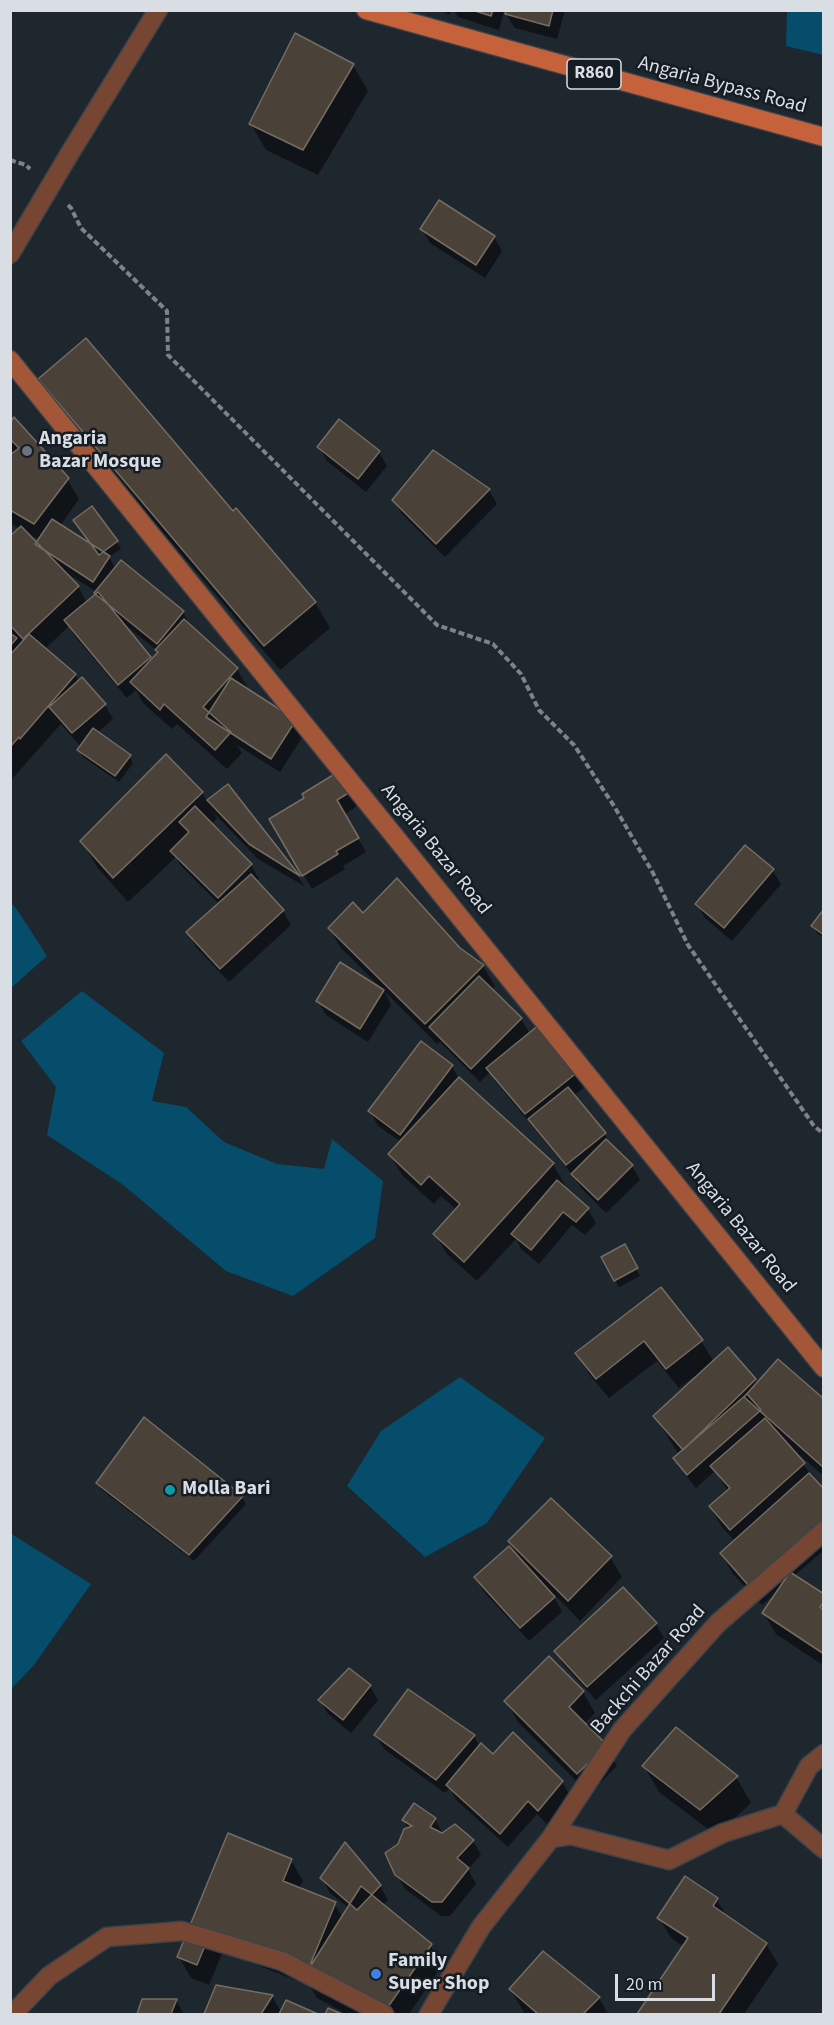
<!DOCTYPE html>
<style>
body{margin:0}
#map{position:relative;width:834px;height:2025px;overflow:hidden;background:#1e262e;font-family:"Source Sans 3",sans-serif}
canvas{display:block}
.frame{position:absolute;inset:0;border:12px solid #d8dee3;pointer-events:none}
.scale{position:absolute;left:615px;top:1974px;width:100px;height:27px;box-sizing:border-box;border:3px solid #d8dee3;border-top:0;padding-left:8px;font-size:18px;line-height:21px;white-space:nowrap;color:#d8dee3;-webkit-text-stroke:4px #151c24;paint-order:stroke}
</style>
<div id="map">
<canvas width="834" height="2025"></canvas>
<div class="frame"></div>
<div class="scale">20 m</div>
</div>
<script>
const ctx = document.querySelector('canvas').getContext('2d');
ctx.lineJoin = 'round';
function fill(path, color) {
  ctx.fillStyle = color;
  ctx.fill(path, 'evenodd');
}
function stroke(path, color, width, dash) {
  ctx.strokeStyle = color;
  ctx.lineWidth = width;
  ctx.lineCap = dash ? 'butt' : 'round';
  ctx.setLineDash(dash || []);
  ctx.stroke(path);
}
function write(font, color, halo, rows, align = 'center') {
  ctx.font = font + ' "Source Sans 3",sans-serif';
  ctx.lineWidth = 5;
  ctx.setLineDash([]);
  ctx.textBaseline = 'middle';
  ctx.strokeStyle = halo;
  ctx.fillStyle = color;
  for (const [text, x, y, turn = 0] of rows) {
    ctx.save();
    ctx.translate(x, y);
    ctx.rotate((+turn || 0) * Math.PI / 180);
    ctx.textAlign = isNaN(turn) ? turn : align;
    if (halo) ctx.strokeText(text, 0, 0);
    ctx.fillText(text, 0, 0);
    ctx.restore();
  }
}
const water = new Path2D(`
 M 787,11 L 823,11 L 823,55 L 786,46 Z
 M 11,903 L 16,908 L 47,956 L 11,988 Z
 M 82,991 L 164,1053 L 152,1101 L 186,1107 L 224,1142 L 277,1164 L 324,1169 L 332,1139 L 383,1181 L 375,1238 L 293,1296 L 226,1271 L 122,1184 L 47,1135 L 56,1087 L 21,1041 Z
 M 460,1377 L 545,1438 L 487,1523 L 425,1557 L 347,1486 L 381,1431 Z
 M 10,1533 L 91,1584 L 34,1665 L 11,1689 Z`);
const shadow = new Path2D(`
 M 441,10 L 452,10 L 449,15 Z
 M 454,10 L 565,10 L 557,39 L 515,28 L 504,11 L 499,30 L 458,17 Z
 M 353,65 L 368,91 L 318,175 L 266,150 L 251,124 Z
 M 422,229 L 494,237 L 502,251 L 485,278 L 430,243 Z
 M 40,379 L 315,602 L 330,628 L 280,670 L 54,405 Z
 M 10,426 L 67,479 L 79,499 L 60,526 L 95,548 L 117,542 L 121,549 L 109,557 L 116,570 L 183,612 L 191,627 L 237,669 L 249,690 L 295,721 L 303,736 L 280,772 L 237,745 L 242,753 L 227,769 L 177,724 L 172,729 L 143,703 L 136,690 L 127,698 L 74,635 L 69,626 L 45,649 L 75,675 L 79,682 L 105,705 L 113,719 L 97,733 L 129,756 L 133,763 L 119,782 L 83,757 L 79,750 L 81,747 L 61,724 L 10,781 L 10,538 L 20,529 L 10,523 ZM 28,534 L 40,540 L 37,544 ZM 65,572 L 97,592 L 87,603 L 78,586 ZM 125,625 L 158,651 L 159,653 L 152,660 L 124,626 Z
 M 319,447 L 379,452 L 387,466 L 366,492 L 327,461 Z
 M 489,490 L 497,504 L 445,557 L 402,514 L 394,500 Z
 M 166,756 L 202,793 L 207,802 L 227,786 L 298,876 L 304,886 L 258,859 L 213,812 L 217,819 L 211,824 L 251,865 L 259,879 L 256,882 L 283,911 L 291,925 L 229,982 L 196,947 L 188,932 L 219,904 L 180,865 L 176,857 L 128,902 L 97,867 L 82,841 Z
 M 338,774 L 357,806 L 344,815 L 366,852 L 343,866 L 345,869 L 312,889 L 271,820 L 306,799 Z
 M 772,870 L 781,884 L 732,941 L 705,918 L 697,904 Z
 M 824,912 L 824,938 L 817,933 L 813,926 Z
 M 363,915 L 459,949 L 483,966 L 495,986 L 491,990 L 521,1019 L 530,1034 L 540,1026 L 586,1086 L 573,1096 L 604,1133 L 612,1146 L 632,1166 L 640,1180 L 606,1213 L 581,1188 L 575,1178 L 496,1082 L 490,1072 L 480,1082 L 440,1042 L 437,1044 L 385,992 L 391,1005 L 368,1042 L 326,1015 L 318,1001 L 381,988 L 341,948 L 329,928 Z
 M 452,1066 L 459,1079 L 553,1164 L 565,1185 L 563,1187 L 587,1208 L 596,1223 L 585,1235 L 572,1225 L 539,1264 L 521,1249 L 516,1239 L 477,1281 L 447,1254 L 435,1234 L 457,1210 L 441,1196 L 434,1204 L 402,1175 L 390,1155 L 401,1142 L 378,1126 L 370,1111 Z
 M 624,1246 L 640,1276 L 619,1287 L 603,1258 Z
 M 660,1289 L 701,1341 L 714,1362 L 728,1349 L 758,1384 L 824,1401 L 824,1476 L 797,1453 L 795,1454 L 824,1491 L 824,1550 L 794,1576 L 824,1596 L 824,1666 L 776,1634 L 764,1614 L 777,1592 L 762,1605 L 733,1574 L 721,1554 L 735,1541 L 722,1527 L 710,1507 L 728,1491 L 715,1471 L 696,1488 L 683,1472 L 675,1458 L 679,1455 L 655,1416 L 696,1378 L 695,1376 L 679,1388 L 657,1361 L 609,1398 L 589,1374 L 577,1353 Z
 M 144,1419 L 242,1497 L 246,1504 L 194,1561 L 102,1490 L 98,1483 Z
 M 510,1542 L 610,1557 L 622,1577 L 580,1621 L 552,1592 L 562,1612 L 529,1641 L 484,1592 L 476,1578 L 520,1558 Z
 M 656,1624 L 664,1638 L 596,1700 L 564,1665 L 556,1651 Z
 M 549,1658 L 583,1692 L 595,1713 L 584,1724 L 605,1746 L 617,1766 L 589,1794 L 518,1722 L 506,1701 Z
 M 370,1686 L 378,1700 L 351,1733 L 328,1714 L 320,1700 Z
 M 376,1735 L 474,1736 L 480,1747 L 493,1756 L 562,1781 L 570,1796 L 547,1824 L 537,1814 L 508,1847 L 456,1800 L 450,1788 L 445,1793 L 384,1749 Z
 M 644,1766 L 736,1777 L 751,1803 L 716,1835 L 659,1792 Z
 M 435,1819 L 443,1834 L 455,1826 L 473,1841 L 481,1855 L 468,1869 L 476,1884 L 450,1916 L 441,1916 L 405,1889 L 397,1874 L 399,1844 L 409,1829 L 403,1820 Z
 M 291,1860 L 303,1881 L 299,1889 L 334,1903 L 343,1918 L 349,1908 L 330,1893 L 322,1878 L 380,1886 L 388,1900 L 383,1905 L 430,1945 L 442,1965 L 409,2014 L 346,2014 L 317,1998 L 310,1986 L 223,1951 L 209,1985 L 191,1978 L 179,1957 Z
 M 717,1900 L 727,1917 L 766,1944 L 778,1964 L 744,2014 L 638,2014 L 684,1947 L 671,1938 L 659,1918 Z
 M 543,1953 L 599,1998 L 608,2014 L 525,2014 L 510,1989 Z
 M 217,1987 L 272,1996 L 280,2010 L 278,2014 L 206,2014 Z
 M 143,2001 L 176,2001 L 184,2014 L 138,2014 Z`);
const building = new Path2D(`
 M 472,10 L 493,10 L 491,16 Z
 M 506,10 L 553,10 L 549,26 L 505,14 Z
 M 295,33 L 354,64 L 303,150 L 249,124 Z
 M 439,200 L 495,236 L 476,265 L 420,229 Z
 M 86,338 L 233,511 L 236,508 L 316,602 L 264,646 L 38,379 Z
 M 14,417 L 69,478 L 34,524 L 10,510 L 10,423 Z
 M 339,419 L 380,451 L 358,479 L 317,447 Z
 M 10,439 L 19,448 L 10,455 Z
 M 433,450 L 490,489 L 436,544 L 392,500 Z
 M 92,506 L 118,541 L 99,555 L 73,520 Z
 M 52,519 L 110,556 L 93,582 L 35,544 Z
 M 21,526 L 79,586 L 23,639 L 10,625 L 10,536 Z
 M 121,560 L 184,611 L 157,644 L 94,593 Z
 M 98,592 L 151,657 L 118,685 L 64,620 Z
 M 184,619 L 238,668 L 203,707 L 231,732 L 215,750 L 164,704 L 160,710 L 130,682 L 158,652 L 155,650 Z
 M 10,633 L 17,638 L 10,646 Z
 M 29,634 L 76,674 L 20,739 L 19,737 L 10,747 L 10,655 Z
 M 82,677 L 106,704 L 72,733 L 49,707 Z
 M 231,678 L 296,720 L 271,759 L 206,717 Z
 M 93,728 L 131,755 L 115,776 L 77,750 Z
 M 166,754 L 203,792 L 113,878 L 80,841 Z
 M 338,772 L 350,792 L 337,800 L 359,838 L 336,851 L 338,854 L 302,876 L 269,819 L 304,798 L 302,794 Z
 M 228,784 L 300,876 L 249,844 L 207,800 Z
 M 195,806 L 252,864 L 218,898 L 170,851 L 189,832 L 179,822 Z
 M 745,845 L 774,869 L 724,928 L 695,904 Z
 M 251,874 L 284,910 L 220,969 L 186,932 Z
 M 397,878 L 460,948 L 484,965 L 425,1024 L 328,928 L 353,902 L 363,913 Z
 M 824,909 L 824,935 L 811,926 Z
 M 340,962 L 384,990 L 360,1029 L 316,1001 Z
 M 479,976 L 522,1018 L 471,1069 L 429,1027 Z
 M 540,1024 L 579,1071 L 525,1114 L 486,1068 Z
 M 421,1041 L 453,1065 L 400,1135 L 368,1111 Z
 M 459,1077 L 554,1163 L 464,1262 L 433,1234 L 460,1204 L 429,1176 L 421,1185 L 388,1154 Z
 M 568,1087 L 606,1133 L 566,1165 L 528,1119 Z
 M 606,1139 L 633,1165 L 598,1200 L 571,1174 Z
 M 557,1180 L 589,1208 L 576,1222 L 563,1212 L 531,1250 L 511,1234 Z
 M 625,1244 L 638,1268 L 614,1281 L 601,1257 Z
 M 661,1287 L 703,1340 L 666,1369 L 644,1341 L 596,1379 L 575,1353 Z
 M 728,1347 L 756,1379 L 683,1450 L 653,1416 Z
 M 778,1359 L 824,1399 L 824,1468 L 744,1397 Z
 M 747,1394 L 761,1410 L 687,1475 L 673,1458 Z
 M 144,1417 L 243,1496 L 189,1555 L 96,1483 Z
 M 765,1418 L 805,1463 L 730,1530 L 709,1506 L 730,1488 L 710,1466 Z
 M 809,1473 L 824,1489 L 824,1520 L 749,1586 L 720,1553 Z
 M 551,1498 L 612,1556 L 568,1601 L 508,1541 Z
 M 509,1546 L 555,1597 L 520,1628 L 474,1577 Z
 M 790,1572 L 824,1594 L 824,1602 L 820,1607 L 824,1610 L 824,1654 L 762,1613 Z
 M 623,1587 L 657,1623 L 587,1687 L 554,1651 Z
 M 549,1656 L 584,1691 L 569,1707 L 607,1745 L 577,1774 L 504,1701 Z
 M 349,1668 L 371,1685 L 343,1720 L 318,1700 Z
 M 408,1689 L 475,1735 L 436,1780 L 374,1735 Z
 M 676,1727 L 738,1776 L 700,1810 L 642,1766 Z
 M 513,1732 L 563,1781 L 538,1811 L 528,1801 L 500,1834 L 446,1785 L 481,1743 L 493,1754 Z
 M 414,1803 L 436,1818 L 430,1827 L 442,1833 L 455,1824 L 474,1840 L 457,1858 L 469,1868 L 442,1902 L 432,1902 L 395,1875 L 385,1853 L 398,1844 L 404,1829 L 412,1826 L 402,1820 Z
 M 228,1833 L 292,1859 L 283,1881 L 336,1902 L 308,1970 L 211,1931 L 197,1965 L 177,1957 Z
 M 345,1842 L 381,1885 L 357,1910 L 320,1878 Z
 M 685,1876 L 718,1898 L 713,1906 L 767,1943 L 719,2014 L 637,2014 L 688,1938 L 657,1918 Z
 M 361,1886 L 432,1944 L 383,2014 L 303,1978 Z
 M 543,1951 L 600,1997 L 583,2014 L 538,2014 L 509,1989 Z
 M 216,1985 L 273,1995 L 261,2014 L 204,2014 Z
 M 142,1999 L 177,1999 L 171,2014 L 137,2014 Z
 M 286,2000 L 318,2014 L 279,2014 Z
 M 328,2008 L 342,2014 L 325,2014 Z`);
const path = new Path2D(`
 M 10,160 L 26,165 L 30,169
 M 68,205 L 71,208 L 81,228 L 167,311 L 168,355 L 437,625 L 493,644 L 521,674 L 539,710 L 574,745 L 614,806 L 653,873 L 688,945 L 814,1126 L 824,1134`);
const minor = new Path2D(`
 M 10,254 L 70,153 L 158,10
 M 824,1531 L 718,1623 L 622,1730 L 551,1838 L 571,1835 L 669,1860 L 723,1833 L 783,1814 L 809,1766 L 824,1754
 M 783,1814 L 824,1849
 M 13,2014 L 49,1976 L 107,1937 L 182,1931 L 282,1961 L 384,2014
 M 429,2014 L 481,1927 L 551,1838`);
const secondary = new Path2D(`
 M 10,360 L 824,1368`);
const primary = new Path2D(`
 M 366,10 L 824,137`);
const markers = [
 [27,451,6,"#6b7280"],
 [170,1490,6,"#0f9aa8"],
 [376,1974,6,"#3f7fe0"]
];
const shields = [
 [594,74,54]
];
const shieldNames = [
 ["R860",594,74]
];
const streetNames = [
 ["Angaria Bypass Road",722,86,15],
 ["Angaria Bazar Road",435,850,51],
 ["Angaria Bazar Road",740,1228,51],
 ["Backchi Bazar Road",649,1670,-49]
];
const poiNames = [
 ["Angaria",39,440],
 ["Bazar Mosque",39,463],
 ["Molla Bari",182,1490],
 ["Family",388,1962],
 ["Super Shop",388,1985]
];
fill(water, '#064d6c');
fill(shadow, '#0007');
fill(building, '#4a4138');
stroke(building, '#756c62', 1.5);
stroke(minor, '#3c434b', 21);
stroke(secondary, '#3c434b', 21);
stroke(primary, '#3c434b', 21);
stroke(path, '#7c8389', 4, [6, 3]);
stroke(minor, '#764633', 18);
stroke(secondary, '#a35638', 18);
stroke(primary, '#c6623b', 18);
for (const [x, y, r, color] of markers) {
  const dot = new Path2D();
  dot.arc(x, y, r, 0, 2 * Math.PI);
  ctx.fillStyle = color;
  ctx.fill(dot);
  stroke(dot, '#151c24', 2);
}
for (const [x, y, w] of shields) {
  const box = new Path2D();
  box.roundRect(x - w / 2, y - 15, w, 30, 4.5);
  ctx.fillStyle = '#151c24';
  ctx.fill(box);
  stroke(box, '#d8dee3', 1.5);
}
write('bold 18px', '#d8dee3', null, shieldNames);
write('20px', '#d8dee3', '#151c24', streetNames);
write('bold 20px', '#d8dee3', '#151c24', poiNames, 'left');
</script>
